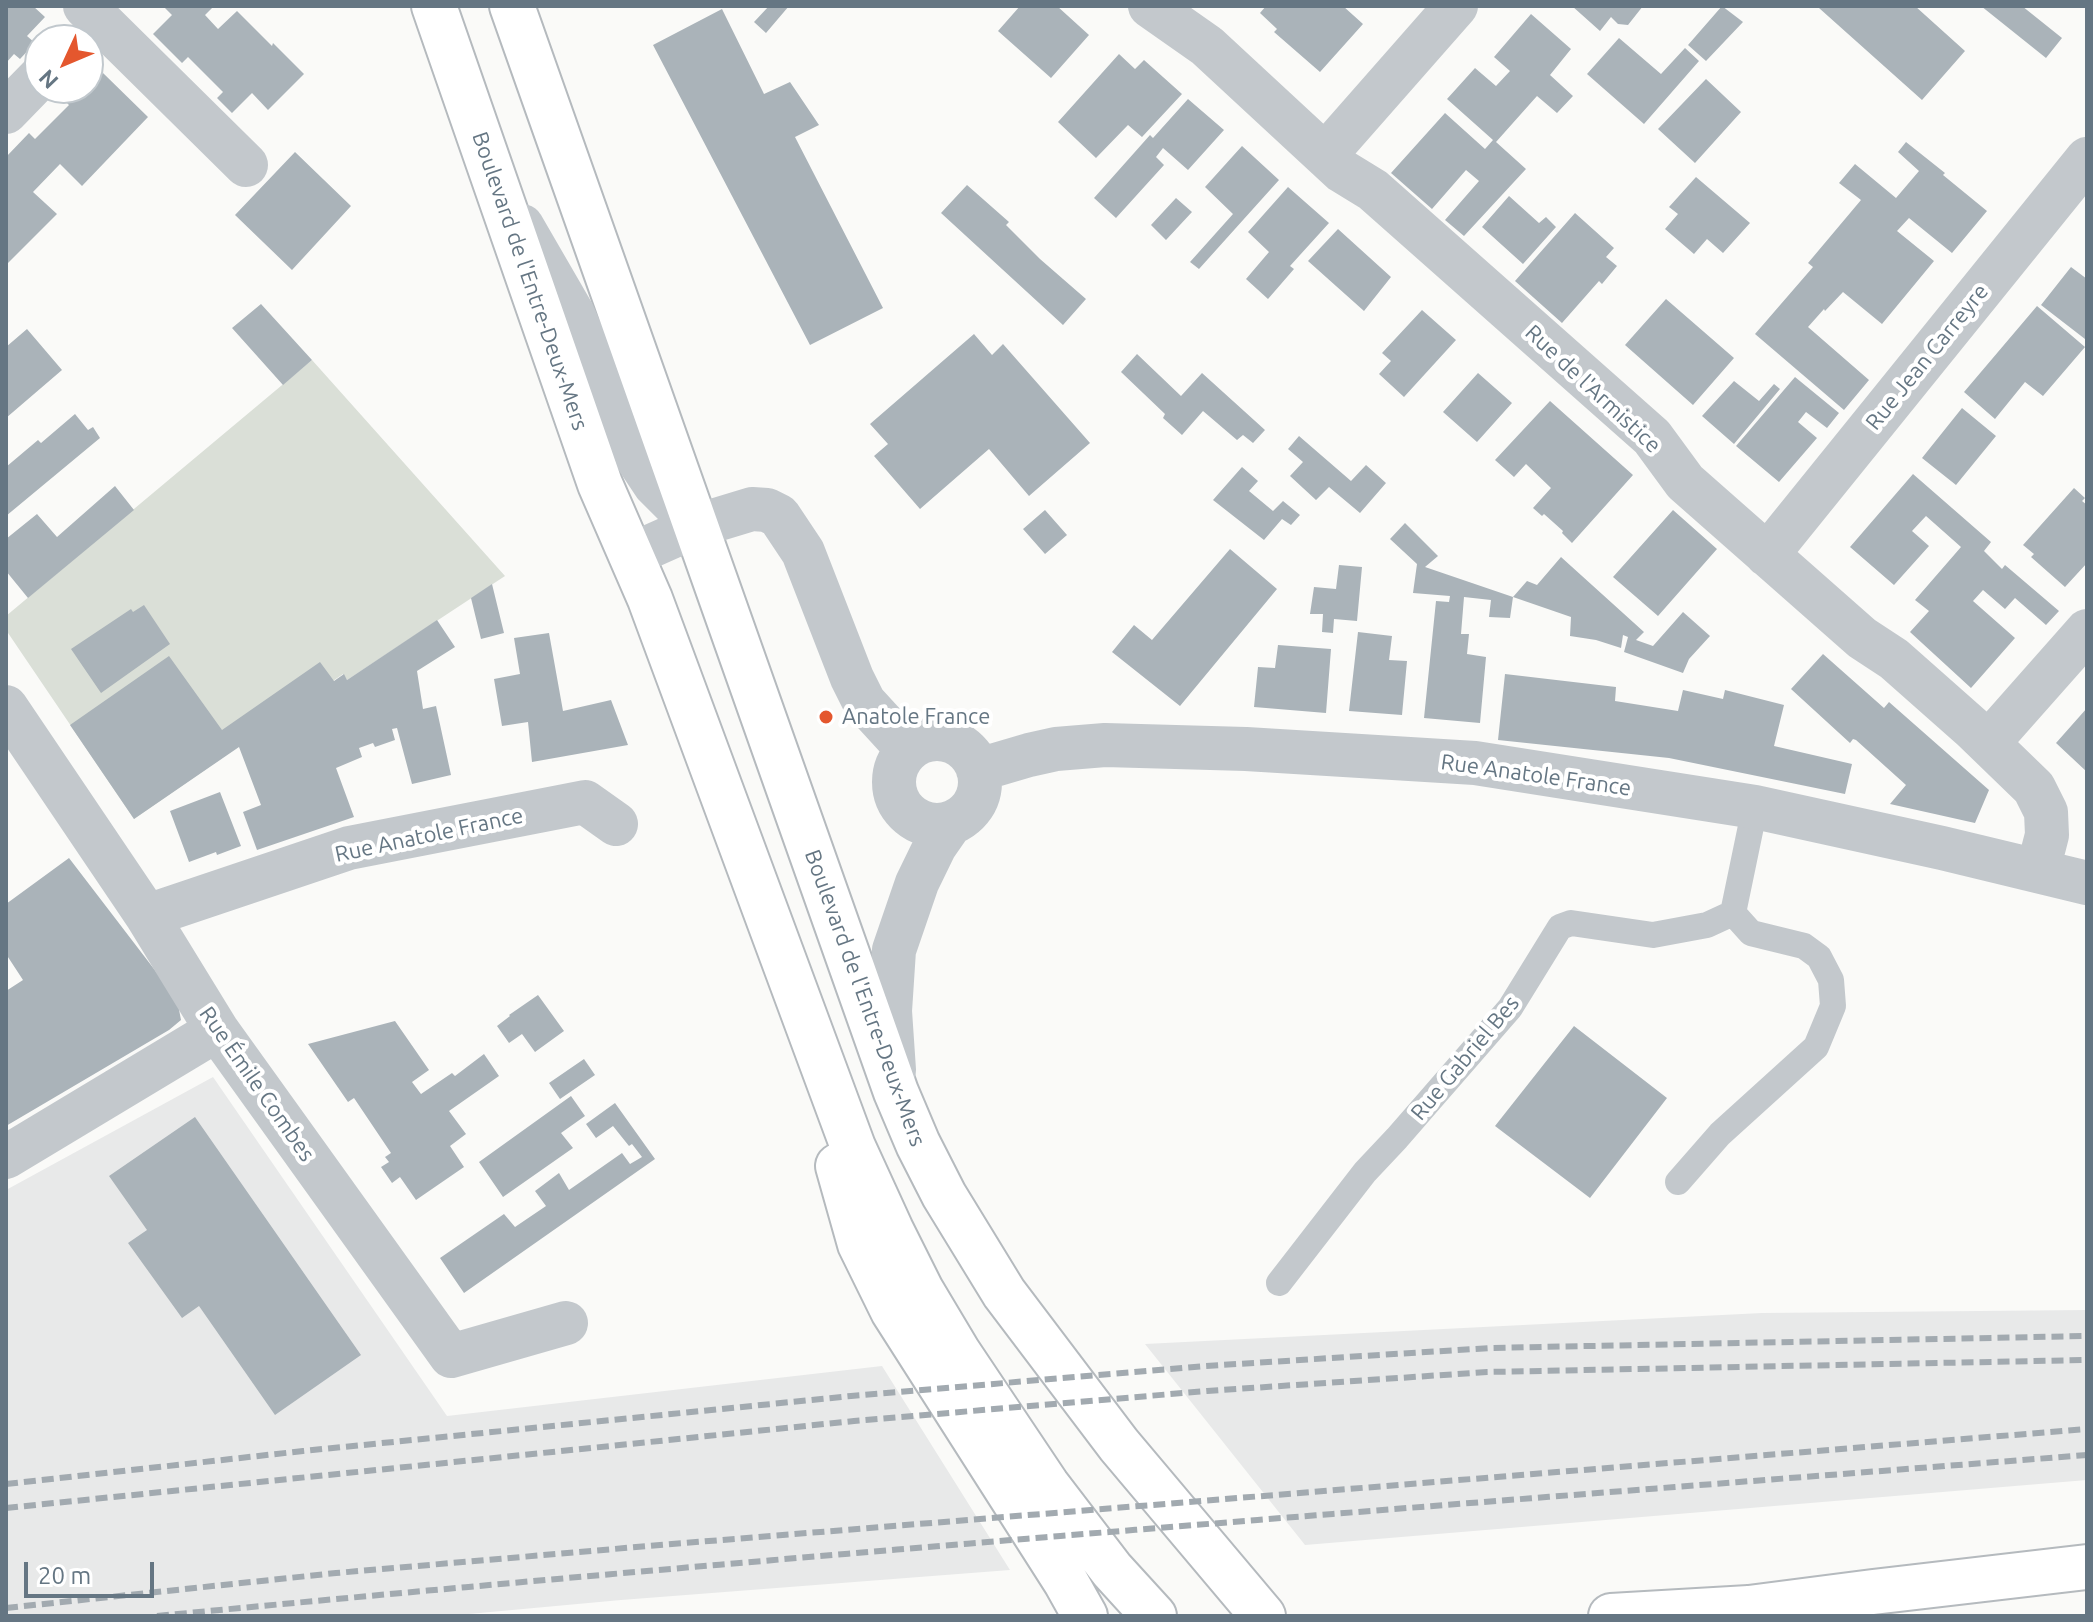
<!DOCTYPE html>
<meta charset="utf-8">
<style>
body{margin:0}
#map{position:relative;width:2093px;height:1622px;overflow:hidden;background:#fafaf8;font-family:Ubuntu,sans-serif}
canvas{display:block}
.frame{position:absolute;inset:0;border:8px solid #657683;pointer-events:none}
.north{position:absolute;left:24px;top:24px;width:80px;height:80px;box-sizing:border-box;background:#fff;border:2px solid #c1c8cd;border-radius:50%;rotate:226deg;font-size:22px;font-weight:700;line-height:32px;text-align:center;color:#657683}
.north::after{content:'';display:block;margin:auto;width:28px;height:36px;background:#e4572e;clip-path:polygon(50% 0,100% 100%,50% 72%,0 100%)}
.scale{position:absolute;left:24px;top:1562px;width:130px;height:36px;box-sizing:border-box;border:4px solid #657683;border-top:0;padding-left:10px;font-size:24px;line-height:28px;white-space:nowrap;color:#657683;-webkit-text-stroke:6px #fff;paint-order:stroke}
</style>
<div id="map">
<canvas width="2093" height="1622"></canvas>
<div class="frame"></div>
<div class="north">N</div>
<div class="scale">20 m</div>
</div>
<script>
const ctx = document.querySelector('canvas').getContext('2d');
ctx.lineJoin = 'round';
function fill(path, color) {
  ctx.fillStyle = color;
  ctx.fill(path, 'evenodd');
}
function stroke(path, color, width, dash) {
  ctx.strokeStyle = color;
  ctx.lineWidth = width;
  ctx.lineCap = dash ? 'butt' : 'round';
  ctx.setLineDash(dash || []);
  ctx.stroke(path);
}
function write(font, color, halo, rows, align = 'center') {
  ctx.font = font + ' Ubuntu,sans-serif';
  ctx.lineWidth = 8;
  ctx.setLineDash([]);
  ctx.textBaseline = 'middle';
  ctx.strokeStyle = halo;
  ctx.fillStyle = color;
  for (const [text, x, y, turn = 0] of rows) {
    ctx.save();
    ctx.translate(x, y);
    ctx.rotate((+turn || 0) * Math.PI / 180);
    ctx.textAlign = isNaN(turn) ? turn : align;
    if (halo) ctx.strokeText(text, 0, 0);
    ctx.fillText(text, 0, 0);
    ctx.restore();
  }
}
const built = new Path2D(`
 M 213,1077 L 447,1416 L 882,1366 L 1010,1570 L 621,1600 L 447,1616 L 6,1616 L 6,1190 Z
 M 2087,1310 L 2087,1480 L 1305,1545 L 1145,1344 L 1762,1313 Z`);
const green = new Path2D(`
 M 312,360 L 505,576 L 347,680 L 343,674 L 134,819 L 6,630 L 6,616 Z`);
const building = new Path2D(`
 M 6,6 L 33,6 L 45,17 L 27,36 L 35,43 L 20,59 L 14,54 L 6,63 Z
 M 163,6 L 214,6 L 205,15 L 218,29 L 237,11 L 272,46 L 273,43 L 304,74 L 268,110 L 252,93 L 232,113 L 217,98 L 223,92 L 188,57 L 182,63 L 153,34 L 172,15 Z
 M 769,6 L 789,6 L 766,33 L 754,22 Z
 M 1020,6 L 1057,6 L 1089,35 L 1051,78 L 998,31 Z
 M 1266,6 L 1343,6 L 1363,24 L 1320,72 L 1274,32 L 1277,29 L 1260,13 Z
 M 1572,6 L 1643,6 L 1628,25 L 1618,24 L 1611,17 L 1600,31 Z
 M 1722,6 L 1743,22 L 1706,61 L 1688,45 Z
 M 1821,6 L 1915,6 L 1965,51 L 1922,100 L 1819,8 Z
 M 1981,6 L 2022,6 L 2062,38 L 2046,58 Z
 M 722,9 L 764,94 L 790,82 L 819,125 L 795,137 L 883,308 L 810,345 L 653,45 Z
 M 1531,14 L 1571,49 L 1550,75 L 1573,96 L 1557,113 L 1537,96 L 1496,142 L 1526,169 L 1464,236 L 1445,220 L 1479,181 L 1466,170 L 1432,209 L 1391,173 L 1445,113 L 1485,149 L 1493,140 L 1447,99 L 1475,68 L 1496,86 L 1510,71 L 1494,57 Z
 M 1619,38 L 1661,74 L 1685,48 L 1699,61 L 1644,124 L 1587,74 Z
 M 1119,54 L 1135,69 L 1144,60 L 1182,94 L 1142,137 L 1128,125 L 1096,158 L 1058,122 Z
 M 103,73 L 148,117 L 82,186 L 60,164 L 33,192 L 57,214 L 6,265 L 6,157 L 29,133 L 35,139 L 69,105 L 63,99 L 74,88 L 82,88 L 86,91 Z
 M 1706,79 L 1741,112 L 1695,163 L 1658,129 Z
 M 1188,99 L 1224,130 L 1188,170 L 1163,148 L 1156,157 L 1164,165 L 1116,218 L 1094,198 L 1150,135 L 1153,138 Z
 M 1906,142 L 1945,173 L 1943,175 L 1987,211 L 1952,253 L 1909,218 L 1897,231 L 1934,261 L 1882,324 L 1843,292 L 1825,311 L 1824,309 L 1808,327 L 1869,380 L 1844,410 L 1755,334 L 1813,267 L 1808,263 L 1861,200 L 1839,183 L 1855,164 L 1896,198 L 1919,171 L 1898,152 Z
 M 1242,146 L 1279,180 L 1199,269 L 1190,262 L 1233,214 L 1205,187 Z
 M 295,152 L 351,206 L 292,270 L 235,215 Z
 M 1696,177 L 1750,223 L 1723,253 L 1707,239 L 1694,254 L 1665,229 L 1678,214 L 1669,207 Z
 M 967,185 L 1009,222 L 1006,225 L 1040,259 L 1086,299 L 1063,325 L 941,213 Z
 M 1288,187 L 1329,223 L 1290,266 L 1294,269 L 1268,299 L 1246,279 L 1269,252 L 1248,232 Z
 M 1509,196 L 1539,223 L 1546,217 L 1556,227 L 1523,264 L 1482,227 Z
 M 1176,198 L 1192,212 L 1166,240 L 1151,225 Z
 M 1575,213 L 1614,248 L 1606,257 L 1617,266 L 1602,284 L 1599,281 L 1562,323 L 1515,281 Z
 M 1338,229 L 1391,277 L 1364,311 L 1308,261 Z
 M 2071,267 L 2087,279 L 2087,337 L 2085,339 L 2041,305 Z
 M 1666,299 L 1734,358 L 1693,405 L 1625,345 Z
 M 261,304 L 312,360 L 283,385 L 232,328 Z
 M 2037,306 L 2085,347 L 2043,396 L 2025,382 L 1995,419 L 1964,392 Z
 M 1422,310 L 1456,340 L 1404,397 L 1379,374 L 1391,361 L 1382,353 Z
 M 27,329 L 62,370 L 6,418 L 6,347 Z
 M 974,334 L 992,355 L 1003,344 L 1090,443 L 1029,496 L 989,449 L 920,509 L 874,456 L 888,444 L 870,424 Z
 M 1137,354 L 1181,396 L 1202,373 L 1265,430 L 1253,443 L 1243,435 L 1237,440 L 1203,411 L 1182,435 L 1163,418 L 1165,414 L 1121,372 Z
 M 1478,373 L 1512,403 L 1477,442 L 1443,412 Z
 M 1795,377 L 1839,413 L 1827,428 L 1806,412 L 1798,422 L 1817,438 L 1779,482 L 1736,446 Z
 M 1734,381 L 1759,401 L 1774,384 L 1780,389 L 1734,444 L 1702,416 Z
 M 1550,401 L 1633,475 L 1572,543 L 1562,533 L 1563,531 L 1544,514 L 1542,516 L 1533,508 L 1551,488 L 1526,464 L 1514,477 L 1495,460 Z
 M 1962,408 L 1996,436 L 1956,485 L 1922,458 Z
 M 75,414 L 88,430 L 93,427 L 100,438 L 6,516 L 6,467 L 38,440 L 41,443 Z
 M 1299,436 L 1351,481 L 1366,465 L 1386,483 L 1360,513 L 1329,487 L 1316,500 L 1290,476 L 1303,462 L 1288,449 Z
 M 1242,467 L 1258,481 L 1249,491 L 1273,511 L 1283,501 L 1300,515 L 1291,525 L 1282,519 L 1264,540 L 1213,500 Z
 M 1913,474 L 1991,542 L 1984,551 L 2002,569 L 2005,565 L 2059,611 L 2046,625 L 2015,598 L 2005,609 L 1983,590 L 1973,601 L 2015,638 L 1971,688 L 1910,632 L 1929,611 L 1915,600 L 1961,547 L 1926,516 L 1912,531 L 1929,546 L 1894,585 L 1850,547 Z
 M 115,486 L 134,510 L 28,598 L 6,571 L 6,539 L 37,514 L 57,537 Z
 M 2074,488 L 2085,498 L 2082,501 L 2087,505 L 2087,563 L 2065,587 L 2031,557 L 2034,554 L 2023,545 Z
 M 1045,510 L 1067,535 L 1045,554 L 1023,529 Z
 M 1673,510 L 1717,549 L 1658,616 L 1613,577 Z
 M 1405,523 L 1438,556 L 1425,567 L 1513,597 L 1510,618 L 1489,617 L 1491,600 L 1464,597 L 1461,634 L 1469,634 L 1467,654 L 1486,657 L 1480,723 L 1424,718 L 1436,601 L 1449,602 L 1450,596 L 1413,593 L 1417,564 L 1390,539 Z
 M 1230,549 L 1277,589 L 1180,706 L 1112,652 L 1134,625 L 1152,640 Z
 M 1561,557 L 1644,632 L 1636,640 L 1653,646 L 1683,612 L 1710,636 L 1689,659 L 1683,673 L 1624,652 L 1628,637 L 1623,635 L 1621,648 L 1596,640 L 1570,636 L 1571,617 L 1513,597 L 1527,581 L 1537,585 Z
 M 1339,565 L 1362,567 L 1357,621 L 1334,619 L 1333,633 L 1322,632 L 1323,614 L 1310,614 L 1314,587 L 1336,589 Z
 M 492,584 L 504,633 L 481,639 L 471,598 Z
 M 144,605 L 170,644 L 101,693 L 71,649 L 131,609 L 133,612 Z
 M 437,620 L 455,647 L 417,671 L 423,709 L 436,706 L 451,775 L 412,784 L 397,728 L 392,729 L 395,740 L 375,747 L 373,743 L 359,748 L 362,757 L 336,768 L 354,817 L 257,850 L 243,812 L 261,805 L 239,747 L 134,819 L 70,725 L 169,656 L 222,730 L 320,662 L 334,681 L 344,674 L 347,680 Z
 M 1358,632 L 1392,636 L 1389,660 L 1407,661 L 1402,715 L 1349,711 Z
 M 549,633 L 563,711 L 611,700 L 628,745 L 532,762 L 528,722 L 502,726 L 494,679 L 520,674 L 514,638 Z
 M 1278,645 L 1331,649 L 1326,713 L 1254,707 L 1258,667 L 1275,668 Z
 M 1823,654 L 1884,708 L 1889,702 L 1989,790 L 1975,823 L 1890,804 L 1906,785 L 1856,740 L 1853,739 L 1850,743 L 1791,689 Z
 M 1505,674 L 1616,687 L 1615,701 L 1678,711 L 1683,690 L 1723,699 L 1725,690 L 1784,705 L 1774,746 L 1852,764 L 1845,794 L 1669,758 L 1498,740 Z
 M 2087,708 L 2087,772 L 2056,743 Z
 M 220,792 L 241,846 L 217,855 L 216,852 L 189,862 L 170,811 Z
 M 69,858 L 177,999 L 181,1020 L 169,1030 L 6,1126 L 6,991 L 23,980 L 6,954 L 6,904 Z
 M 538,995 L 564,1031 L 535,1052 L 522,1034 L 509,1043 L 497,1026 L 510,1016 L 509,1015 Z
 M 395,1021 L 429,1070 L 412,1082 L 421,1094 L 452,1073 L 455,1076 L 484,1054 L 499,1076 L 449,1111 L 466,1134 L 450,1146 L 464,1167 L 416,1200 L 400,1177 L 392,1183 L 381,1167 L 389,1162 L 385,1157 L 391,1153 L 354,1098 L 348,1102 L 308,1044 Z
 M 1574,1026 L 1667,1098 L 1590,1198 L 1495,1126 Z
 M 584,1059 L 595,1075 L 560,1099 L 549,1083 Z
 M 571,1096 L 585,1116 L 561,1133 L 573,1148 L 503,1197 L 479,1162 Z
 M 615,1103 L 655,1159 L 464,1293 L 440,1258 L 504,1214 L 515,1227 L 546,1206 L 535,1191 L 559,1173 L 569,1190 L 622,1153 L 630,1164 L 642,1157 L 632,1144 L 629,1146 L 613,1126 L 596,1138 L 586,1124 Z
 M 195,1117 L 361,1355 L 275,1415 L 199,1306 L 182,1318 L 128,1243 L 147,1230 L 109,1176 Z`);
const lane = new Path2D(`
 M 1678,1182 L 1720,1134 L 1816,1047 L 1833,1006 L 1831,980 L 1819,957 L 1804,946 L 1751,933 L 1733,913
 M 1279,1283 L 1365,1172 L 1397,1138 L 1510,1008 L 1560,927 L 1571,923 L 1653,935 L 1707,925 L 1733,913 L 1755,807`);
const street = new Path2D(`
 M 85,6 L 246,165
 M 1150,6 L 1207,46 L 1342,171 L 1373,190 L 1652,437 L 1685,482 L 1862,638 L 1894,659 L 1972,728 L 2034,788 L 2046,812 L 2047,835 L 2038,870
 M 6,112 L 40,77
 M 1325,155 L 1456,6
 M 522,226 L 573,314 L 635,455 L 655,485 L 696,526
 M 631,555 L 696,526 L 752,509 L 767,510 L 779,516 L 803,552 L 852,678 L 864,702 L 908,750
 M 1767,555 L 2087,159
 M 6,707 L 147,916 L 217,1030 L 451,1356 L 566,1323
 M894 782a43 43 0 1 1 86 0a43 43 0 1 1-86 0Z
 M 1988,743 L 2087,631
 M 978,770 L 1029,755 L 1056,749 L 1105,745 L 1246,749 L 1475,763 L 1755,807 L 1942,848 L 2087,883
 M 147,916 L 349,848 L 585,802 L 616,824
 M 894,1070 L 890,1011 L 894,950 L 917,883 L 935,846 L 951,823
 M 6,1157 L 217,1030`);
const primary = new Path2D(`
 M 434,6 L 600,484 L 650,599 L 853,1147 L 891,1230 L 921,1290 L 958,1352 L 1047,1485 L 1112,1570 L 1154,1616
 M 512,6 L 896,1092 L 918,1144 L 944,1195 L 1004,1293 L 1119,1445 L 1263,1616
 M 838,1166 L 860,1244 L 893,1311 L 1066,1582 L 1085,1616
 M 1611,1616 L 1749,1608 L 1873,1592 L 2087,1567`);
const rail = new Path2D(`
 M 6,1484 L 303,1451 L 851,1396 L 1205,1366 L 1490,1348 L 2087,1336
 M 6,1508 L 854,1421 L 1207,1391 L 1487,1372 L 2087,1360
 M 6,1608 L 336,1573 L 660,1545 L 2087,1429
 M 157,1616 C 799,1554 1443,1505 2087,1455`);
const markers = [
 [826,717,8,"#e4572e"]
];
const streetNames = [
 ["Boulevard de l'Entre-Deux-Mers",530,281,71],
 ["Rue Jean Carreyre",1927,357,-51],
 ["Rue de l'Armistice",1593,389,43],
 ["Rue Anatole France",1536,775,8],
 ["Rue Anatole France",429,835,-12],
 ["Boulevard de l'Entre-Deux-Mers",865,998,70],
 ["Rue Gabriel Bes",1465,1058,-50],
 ["Rue Émile Combes",257,1084,55]
];
const poiNames = [
 ["Anatole France",842,717]
];
fill(built, '#e8e9e9');
fill(green, '#dadfd7');
fill(building, '#aab3b9');
stroke(primary, '#b5babe', 48);
stroke(lane, '#c3c8cc', 26);
stroke(street, '#c3c8cc', 44);
stroke(primary, '#fff', 44);
stroke(rail, '#a2aab0', 6, [12, 6]);
for (const [x, y, r, color] of markers) {
  const dot = new Path2D();
  dot.arc(x, y, r, 0, 2 * Math.PI);
  ctx.fillStyle = color;
  ctx.fill(dot);
  stroke(dot, '#fff', 3);
}
write('22px', '#657683', '#fff', streetNames);
write('22px', '#657683', '#fff', poiNames, 'left');
</script>
